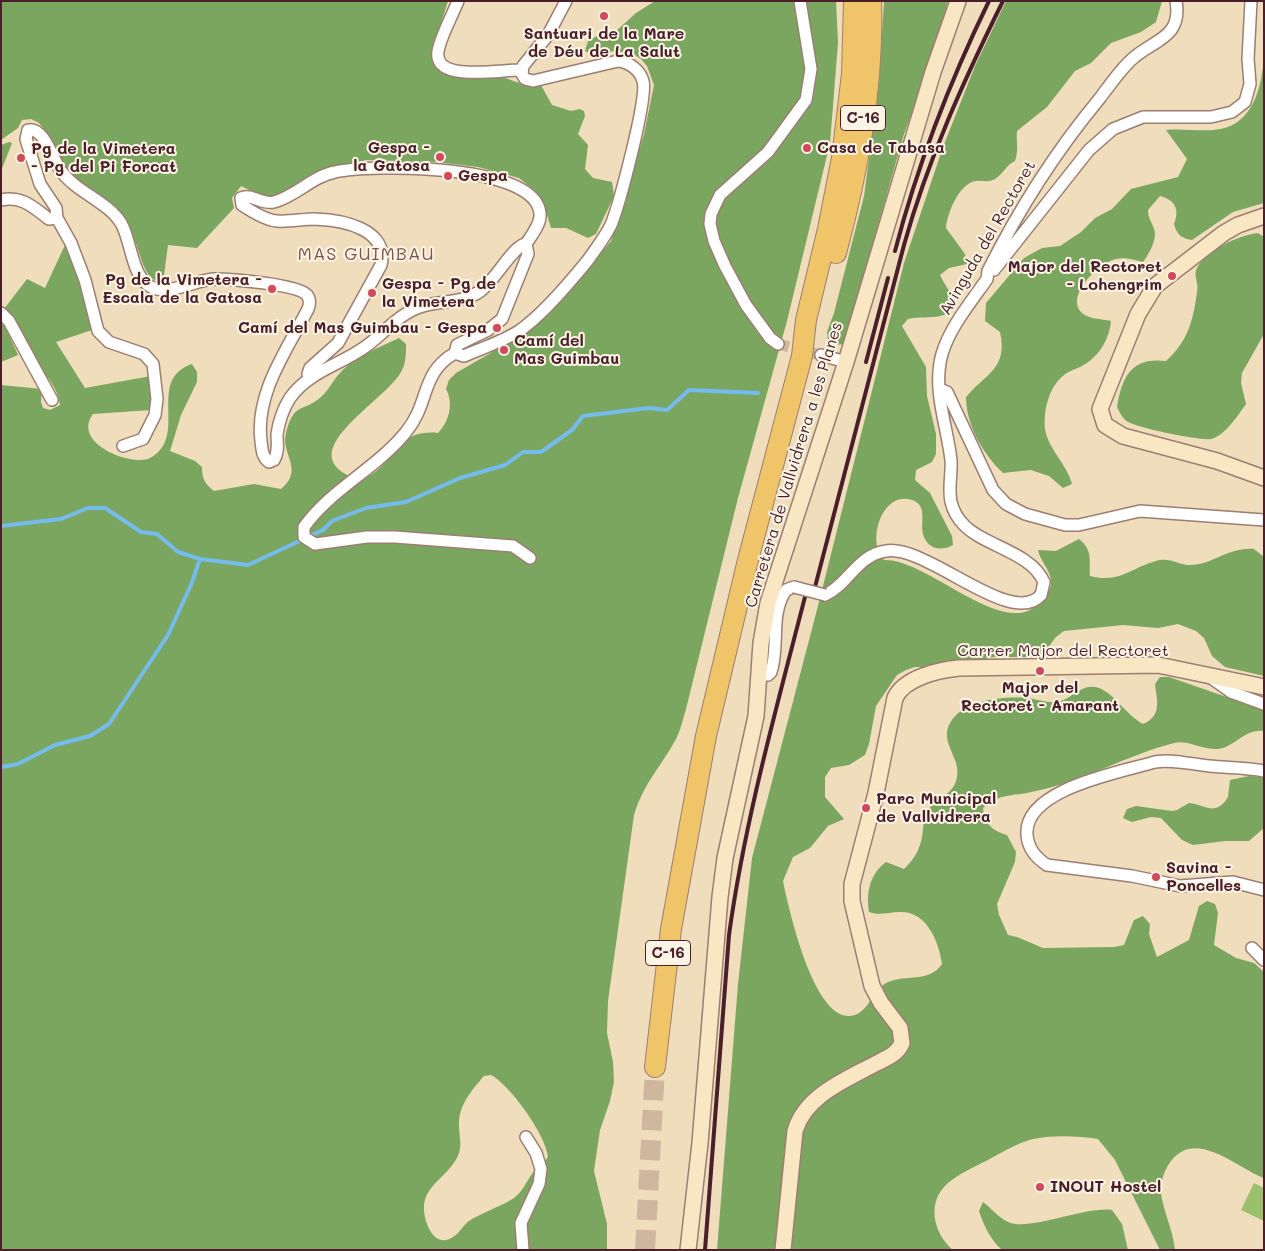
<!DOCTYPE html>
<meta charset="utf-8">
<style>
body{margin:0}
#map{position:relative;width:1265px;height:1251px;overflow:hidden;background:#efddbb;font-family:Mali,sans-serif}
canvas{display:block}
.frame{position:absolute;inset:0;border:2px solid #4a1f2b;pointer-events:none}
</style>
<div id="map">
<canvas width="1265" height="1251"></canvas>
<div class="frame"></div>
</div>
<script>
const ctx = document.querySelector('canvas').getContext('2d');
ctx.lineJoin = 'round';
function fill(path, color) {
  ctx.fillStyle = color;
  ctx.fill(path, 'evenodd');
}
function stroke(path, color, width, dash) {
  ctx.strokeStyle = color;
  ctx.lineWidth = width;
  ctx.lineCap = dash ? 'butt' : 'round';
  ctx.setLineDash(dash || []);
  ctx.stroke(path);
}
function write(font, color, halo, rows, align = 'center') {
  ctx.font = font + ' Mali,sans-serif';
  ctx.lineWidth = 4;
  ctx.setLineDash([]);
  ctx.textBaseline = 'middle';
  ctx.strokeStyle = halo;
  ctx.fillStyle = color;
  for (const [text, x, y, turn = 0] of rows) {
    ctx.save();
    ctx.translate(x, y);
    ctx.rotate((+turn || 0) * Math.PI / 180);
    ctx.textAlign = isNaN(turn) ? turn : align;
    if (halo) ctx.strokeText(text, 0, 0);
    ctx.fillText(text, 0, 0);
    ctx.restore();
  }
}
const green = new Path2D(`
 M 1254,1183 L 1264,1188 L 1264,1221 L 1241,1210 Z`);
const forest = new Path2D(`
 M 1,1 L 448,1 L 433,49 L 434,65 C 451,80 475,73 495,76 C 513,78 522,88 541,85 L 552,105 L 571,111 L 580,109 L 584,111 L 585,116 L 578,134 L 588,145 L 585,169 L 593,178 L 612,182 L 614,196 L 596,234 L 588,238 L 566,228 L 551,228 L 545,208 L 534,190 L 519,178 L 478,167 L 436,162 L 366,160 L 333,169 L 277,196 L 262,196 L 241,186 L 232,198 L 234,208 L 197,248 L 168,245 L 163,283 C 142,281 141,250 132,235 C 115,205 87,194 67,169 C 55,155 51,136 39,123 L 31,119 L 22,120 L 18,128 L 1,140 Z
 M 655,1 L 836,1 L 838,43 L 830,143 L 787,321 L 738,498 L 686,709 C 683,719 681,729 676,739 C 661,767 644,782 634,815 L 608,1001 L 607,1033 L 613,1062 L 614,1082 L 610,1101 L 600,1130 L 594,1171 L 607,1224 L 607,1250 L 1,1250 L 1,385 L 42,389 L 41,402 L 43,408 L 50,410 L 60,405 C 58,385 40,370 31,354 C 22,338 18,322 4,309 L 27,279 L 45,288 L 65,245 L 71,255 L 92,330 L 56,342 L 85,388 L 151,376 L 151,410 L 93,414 C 71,444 133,467 150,458 C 190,437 145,380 192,364 L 197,372 L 197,382 L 181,415 L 170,451 L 195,461 L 202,467 C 202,479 205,484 214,491 L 254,484 L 281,489 C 305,469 280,454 286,433 C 294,401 303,413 321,397 C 329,390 333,380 340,373 C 354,357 380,347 399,338 L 406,344 C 406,353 406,363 402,370 C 389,400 282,455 360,480 C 397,467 393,428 438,433 C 449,422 454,403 446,389 L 449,380 L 456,373 L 527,332 L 587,270 L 611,241 L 644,134 L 654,85 L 647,66 L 641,59 L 633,54 L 614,51 L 594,56 L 585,51 L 588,41 L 597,36 L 615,32 L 636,13 ZM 491,1075 C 510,1085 546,1135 548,1157 C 543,1164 537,1167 532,1174 C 526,1182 523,1191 514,1198 C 500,1207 483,1212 469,1221 C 463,1225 460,1233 453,1237 C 434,1250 423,1221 424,1206 C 425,1184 452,1174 459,1153 C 462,1144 459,1135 459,1126 C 458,1106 471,1091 484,1076 Z
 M 884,1 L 948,1 L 930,66 L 904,134 L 844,344 L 836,345 L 828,341 L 827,332 L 834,313 L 864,196 L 879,84 Z
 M 1006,1 L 1162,1 L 1156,22 L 1141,32 L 1111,43 L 1091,63 L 1075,71 L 1047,107 L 1017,131 C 1016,142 1019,150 1015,161 C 1006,165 1003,174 995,179 C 988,183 982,180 976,181 C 959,183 947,214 946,228 L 965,254 L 967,264 L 949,268 L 940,275 C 943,282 951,292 953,300 C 957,323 920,315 908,319 L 902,326 L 926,367 L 927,396 L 936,434 L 936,454 L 932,462 L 916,470 L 915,480 L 930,493 L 952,536 L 953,545 C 941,552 927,549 923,534 C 920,522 928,505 912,500 C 882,490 866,542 884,560 C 928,558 1007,644 1041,601 C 1046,595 1052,589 1051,581 C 1050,569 1040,561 1038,550 L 1056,551 L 1079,539 C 1093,550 1089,560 1090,576 C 1122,584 1132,566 1160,560 C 1171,558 1180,565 1190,565 C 1213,565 1228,547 1254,549 L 1264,557 L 1264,676 L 1225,667 L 1212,656 L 1204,638 L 1196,631 L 1178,624 L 1158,628 L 1123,625 L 1064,631 L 1056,637 L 1044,653 L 1036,657 L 994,657 L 944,667 L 915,667 L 906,670 L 897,675 L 876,706 L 869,744 L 865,755 L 849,765 L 831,768 L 825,777 L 825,797 L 844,819 L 828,826 L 810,848 L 793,857 L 783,881 L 785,891 C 791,916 816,1028 855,1015 C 870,1009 872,992 883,985 C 902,972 928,985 942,964 C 939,942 927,911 900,912 C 888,912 881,916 869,912 C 866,892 870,874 886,862 L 904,869 C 916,858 922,845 923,829 C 924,823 923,816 927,811 C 937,798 954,795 957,777 C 961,757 939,743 950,723 C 963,700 1003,696 1027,698 C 1036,699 1047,703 1057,702 C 1072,700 1081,682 1099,688 C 1115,694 1126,715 1143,724 C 1162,716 1157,701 1155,684 L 1160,677 L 1169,677 L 1264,710 L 1264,731 C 1246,729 1238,743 1223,748 C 1207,753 1189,739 1174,743 C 1127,755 1084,781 1036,791 C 1017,796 998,793 983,808 C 984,823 992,831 1007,835 L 1016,852 L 1015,862 L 997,904 L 999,915 L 1008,935 L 1017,937 L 1043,948 L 1114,947 L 1124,945 L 1134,920 L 1143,916 L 1150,924 L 1149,934 L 1157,957 L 1189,940 L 1199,906 L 1207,901 L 1215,904 L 1218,913 L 1214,945 L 1236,958 L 1254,963 L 1264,972 L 1264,1178 C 1237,1168 1196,1128 1171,1161 C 1164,1170 1160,1183 1161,1194 C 1164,1213 1173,1230 1175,1250 L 1160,1250 L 1115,1160 L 1098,1139 C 1077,1136 1055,1135 1033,1139 C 1018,1143 1002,1152 988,1160 C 974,1167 960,1173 948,1183 C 926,1202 933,1233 953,1250 L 717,1250 L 738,984 L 752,858 L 819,602 L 904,263 L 943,147 L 975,66 Z
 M 1264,53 L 1264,203 L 1233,212 L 1192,240 C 1181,238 1177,235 1174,224 C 1180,209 1175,200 1160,196 L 1148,210 C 1148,219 1152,222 1154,229 C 1158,238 1149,254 1143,262 C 1134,260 1125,257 1116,259 C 1099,263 1066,294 1081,312 C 1087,319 1102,319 1111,321 C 1109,341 1098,358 1080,367 C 1074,370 1068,371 1063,376 C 1049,387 1043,411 1045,429 C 1048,449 1067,464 1072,484 L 1063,488 L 1049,476 L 1031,470 L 1003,473 C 983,454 966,425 966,397 C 986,373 1008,369 1000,332 L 985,321 L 986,303 L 1024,258 L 1042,248 L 1060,246 L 1081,232 L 1095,218 L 1112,209 L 1131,189 L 1178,177 L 1187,159 L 1166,130 C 1185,128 1207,133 1225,128 C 1256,119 1263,80 1264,53 Z
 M 9,142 L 12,143 L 1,171 L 1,145 Z
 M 1258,233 L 1264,237 L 1264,334 L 1242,373 L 1241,383 L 1246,404 C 1238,415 1225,436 1211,439 C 1200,441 1139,428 1128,422 C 1122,418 1120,413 1117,407 C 1122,376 1132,357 1166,361 C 1188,341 1193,321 1197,292 C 1199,285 1194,276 1196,270 C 1204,251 1239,235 1258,233 Z
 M 4,324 L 18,355 L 1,362 L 1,326 Z
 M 1249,776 L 1264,777 L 1264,828 L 1249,841 L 1225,841 L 1193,845 L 1182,840 L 1161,818 L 1151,817 L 1132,822 L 1123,818 L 1127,809 L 1136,806 L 1172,811 L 1177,810 L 1189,803 C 1206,805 1216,817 1228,797 L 1230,780 Z
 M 983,1202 C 991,1208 999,1218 1008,1222 C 1029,1232 1085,1206 1112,1210 L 1122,1224 L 1128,1250 L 1002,1250 C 990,1239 984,1226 979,1211 Z`);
const stream = new Path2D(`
 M 1,526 L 61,519 L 88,508 L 105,508 L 141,532 L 157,534 L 178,552 L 200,559
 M 1,767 L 18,764 L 55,745 L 90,736 L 109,724 L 168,635 L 191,585 L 200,559 L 248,565 L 323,530 L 332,521 L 366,508 L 406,502 L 460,478 L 505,465 L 523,452 L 541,452 L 572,430 L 583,416 L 649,408 L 667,410 L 689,390 L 758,393`);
const streetTunnel = new Path2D(`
 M 778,344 L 821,355`);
const highwayTunnel = new Path2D(`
 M 645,1250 L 655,1067`);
const street = new Path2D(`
 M 458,1 C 452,16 443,32 439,47 C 427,85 503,69 521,70
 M 1,200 C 22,195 34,208 49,219 L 57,218
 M 994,270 L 1089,150 L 1113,129 L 1143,117 L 1211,117 L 1232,112 L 1245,102 L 1250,84 L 1248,59 L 1251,1
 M 1,313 L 9,321 L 52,400
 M 778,344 L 770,338 L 746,305 L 725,266 L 714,241 L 710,224 L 711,214 L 720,195 L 768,152 L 806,100 L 811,69 L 800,1
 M 455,353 L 464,356 C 482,348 502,342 519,331 C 541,316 571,281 588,260 C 596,249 605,237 611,225 C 619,205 648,98 643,81 C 640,70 629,62 618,61 L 533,81 L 525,79 L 522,74 L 523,66 L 548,35 L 566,1
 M 455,353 C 420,373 430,403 406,432 C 376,469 331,489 304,527 L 304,537 L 315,544 L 367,537 L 395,537 L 513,546 L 530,558
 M 455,353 L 457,345 L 488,330 L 502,319 L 528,254 L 526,244
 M 821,355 L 846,362
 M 311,378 L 308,374 L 310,368 L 338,343 L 381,265 C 389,229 343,220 315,219 C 303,219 289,222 277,221 C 265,220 251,211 242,205 L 241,198 C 251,193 262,205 274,202 C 296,196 313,176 335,172 C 370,164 537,163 540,214 C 541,224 531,236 526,244
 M 939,389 L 947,392 L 993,490 L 1006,504 L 1025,514 L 1065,525 L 1079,525 L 1140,511 L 1264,520
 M 123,446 L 143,439 L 155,415 L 157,399 L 153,364 L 144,354 L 109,342 L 98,331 L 85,280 L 71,243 L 57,218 L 56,208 L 40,184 L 26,139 L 28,130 C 44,126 53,160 61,171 C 76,192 107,201 121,223 C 132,242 131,276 151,287 C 169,296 195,280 214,279 C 230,279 297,284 307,295 C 310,299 310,304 308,309 C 287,350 255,393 261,441 C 262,449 262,457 269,462 L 274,460 C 279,452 277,443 277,434 C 279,421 283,409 290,398 C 308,372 340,365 365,347 C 382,335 397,316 417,308 C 437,300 460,304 479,292 C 493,284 514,244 526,244
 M 825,595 C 848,585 857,555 886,551 C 927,544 1011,629 1041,595 L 1044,582 C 1031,552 984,546 964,525 C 958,519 953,510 951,502 C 948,488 952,474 951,460 C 947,425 932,389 942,354 C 950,327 971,302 987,279 L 988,271 C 1019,209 1056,151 1100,98 C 1109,86 1118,73 1129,62 C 1150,40 1183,40 1176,1
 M 760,675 L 768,675 L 771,672 C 780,645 769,616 786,590 L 794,587
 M 1210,677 L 1231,692 L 1264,704
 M 1264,771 C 1245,767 1228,768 1209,766 C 1191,764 1173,759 1155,762 C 1121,772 1023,789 1027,835 C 1028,848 1036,858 1047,865 L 1132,876 L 1180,886 L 1233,882 L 1264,890
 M 1252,948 L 1264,960
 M 523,1250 L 521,1223 L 539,1184 L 541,1169 L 536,1153 L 526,1137`);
const secondary = new Path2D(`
 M 1264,216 L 1238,225 L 1224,233 L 1155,286 L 1138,314 L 1100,409 L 1105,425 L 1123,436 L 1217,461 L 1264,478
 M 688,1250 L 700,1143 L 720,897 L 725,858 L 756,716 L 761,643 L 768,603 L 846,362 L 933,72 L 958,1
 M 783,1250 L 795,1131 C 805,1096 845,1080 875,1064 C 886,1058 897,1055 902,1043 L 900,1028 L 881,1003 L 872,986 L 852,901 L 852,884 L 876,793 L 895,698 C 904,678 938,670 959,668 L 1158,665 L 1264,687`);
const highway = new Path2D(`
 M 836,253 C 858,172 874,85 871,1
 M 655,1067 L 671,929 L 706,736 L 748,560 L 802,356 L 806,320 L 828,229 L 842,158 L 852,74 L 854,1`);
const rail = new Path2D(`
 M 895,251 C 918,163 949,83 989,1
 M 866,362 L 888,278
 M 815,587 L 904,245 C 928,159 964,80 1003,1
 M 705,1250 L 729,935 C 745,819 777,706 806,593`);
const streetBridge = new Path2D(`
 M 794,587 L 825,595`);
const markers = [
 [604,16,5,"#d1495b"],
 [807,148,5,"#d1495b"],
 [440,157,5,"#d1495b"],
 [21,158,5,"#d1495b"],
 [448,176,5,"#d1495b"],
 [1172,276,5,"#d1495b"],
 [272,289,5,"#d1495b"],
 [372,293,5,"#d1495b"],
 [497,328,5,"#d1495b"],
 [504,350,5,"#d1495b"],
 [1040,671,5,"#d1495b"],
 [866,808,5,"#d1495b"],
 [1156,877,5,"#d1495b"],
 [1040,1187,5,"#d1495b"]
];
const shields = [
 [863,118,45],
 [668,953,45]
];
const shieldNames = [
 ["C-16",863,118],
 ["C-16",668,953]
];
const poiNames = [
 ["Santuari de la Mare",604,34,"center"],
 ["de Déu de La Salut",604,52,"center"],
 ["Gespa -",430,148,"right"],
 ["la Gatosa",430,166,"right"],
 ["Casa de Tabasa",817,148],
 ["Pg de la Vimetera",31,149],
 ["- Pg del Pi Forcat",31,167],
 ["Gespa",458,176],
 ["Major del Rectoret",1162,267,"right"],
 ["- Lohengrim",1162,285,"right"],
 ["Pg de la Vimetera -",262,280,"right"],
 ["Escala de la Gatosa",262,298,"right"],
 ["Gespa - Pg de",382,284],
 ["la Vimetera",382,302],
 ["Camí del Mas Guimbau - Gespa",487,328,"right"],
 ["Camí del",514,341],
 ["Mas Guimbau",514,359],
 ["Major del",1040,688,"center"],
 ["Rectoret - Amarant",1040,706,"center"],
 ["Parc Municipal",876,799],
 ["de Vallvidrera",876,817],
 ["Savina -",1166,868],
 ["Poncelles",1166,886],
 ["INOUT Hostel",1050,1187]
];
const streetNames = [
 ["Avinguda del Rectoret",988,238,-60],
 ["Carretera de Vallvidrera a les Planes",794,465,-73],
 ["Carrer Major del Rectoret",1063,651]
];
const neighbourhoodNames = [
 ["MAS GUIMBAU",366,254]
];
fill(green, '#9ac06c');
fill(forest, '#7ba660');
stroke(stream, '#76bbed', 4);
stroke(streetTunnel, '#ceb79e', 11, [11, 5.5]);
stroke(highwayTunnel, '#ceb79e', 20, [20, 10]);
stroke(street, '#9c7e73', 14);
stroke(secondary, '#9c7e73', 18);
stroke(highway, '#9c7e73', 22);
stroke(street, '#fff', 11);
stroke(secondary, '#f9e7c3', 15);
stroke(highway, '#f0c469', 20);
stroke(rail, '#4a1f2b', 4);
stroke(streetBridge, '#9c7e73', 14, []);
stroke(streetBridge, '#fff', 11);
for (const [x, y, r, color] of markers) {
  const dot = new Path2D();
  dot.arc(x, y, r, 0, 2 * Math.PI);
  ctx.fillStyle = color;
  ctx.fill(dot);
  stroke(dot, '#fcf5e5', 2);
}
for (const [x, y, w] of shields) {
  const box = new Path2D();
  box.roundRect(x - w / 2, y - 12.5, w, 25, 4);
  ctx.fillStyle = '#fcf5e5';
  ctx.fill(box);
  stroke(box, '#4a1f2b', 1);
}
write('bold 15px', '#4a1f2b', null, shieldNames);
write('bold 16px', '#4a1f2b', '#fcf5e5', poiNames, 'left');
write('16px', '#4a1f2b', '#fcf5e5', streetNames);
ctx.letterSpacing = '1px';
write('18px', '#81534e', '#fcf5e5', neighbourhoodNames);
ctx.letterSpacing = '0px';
</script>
